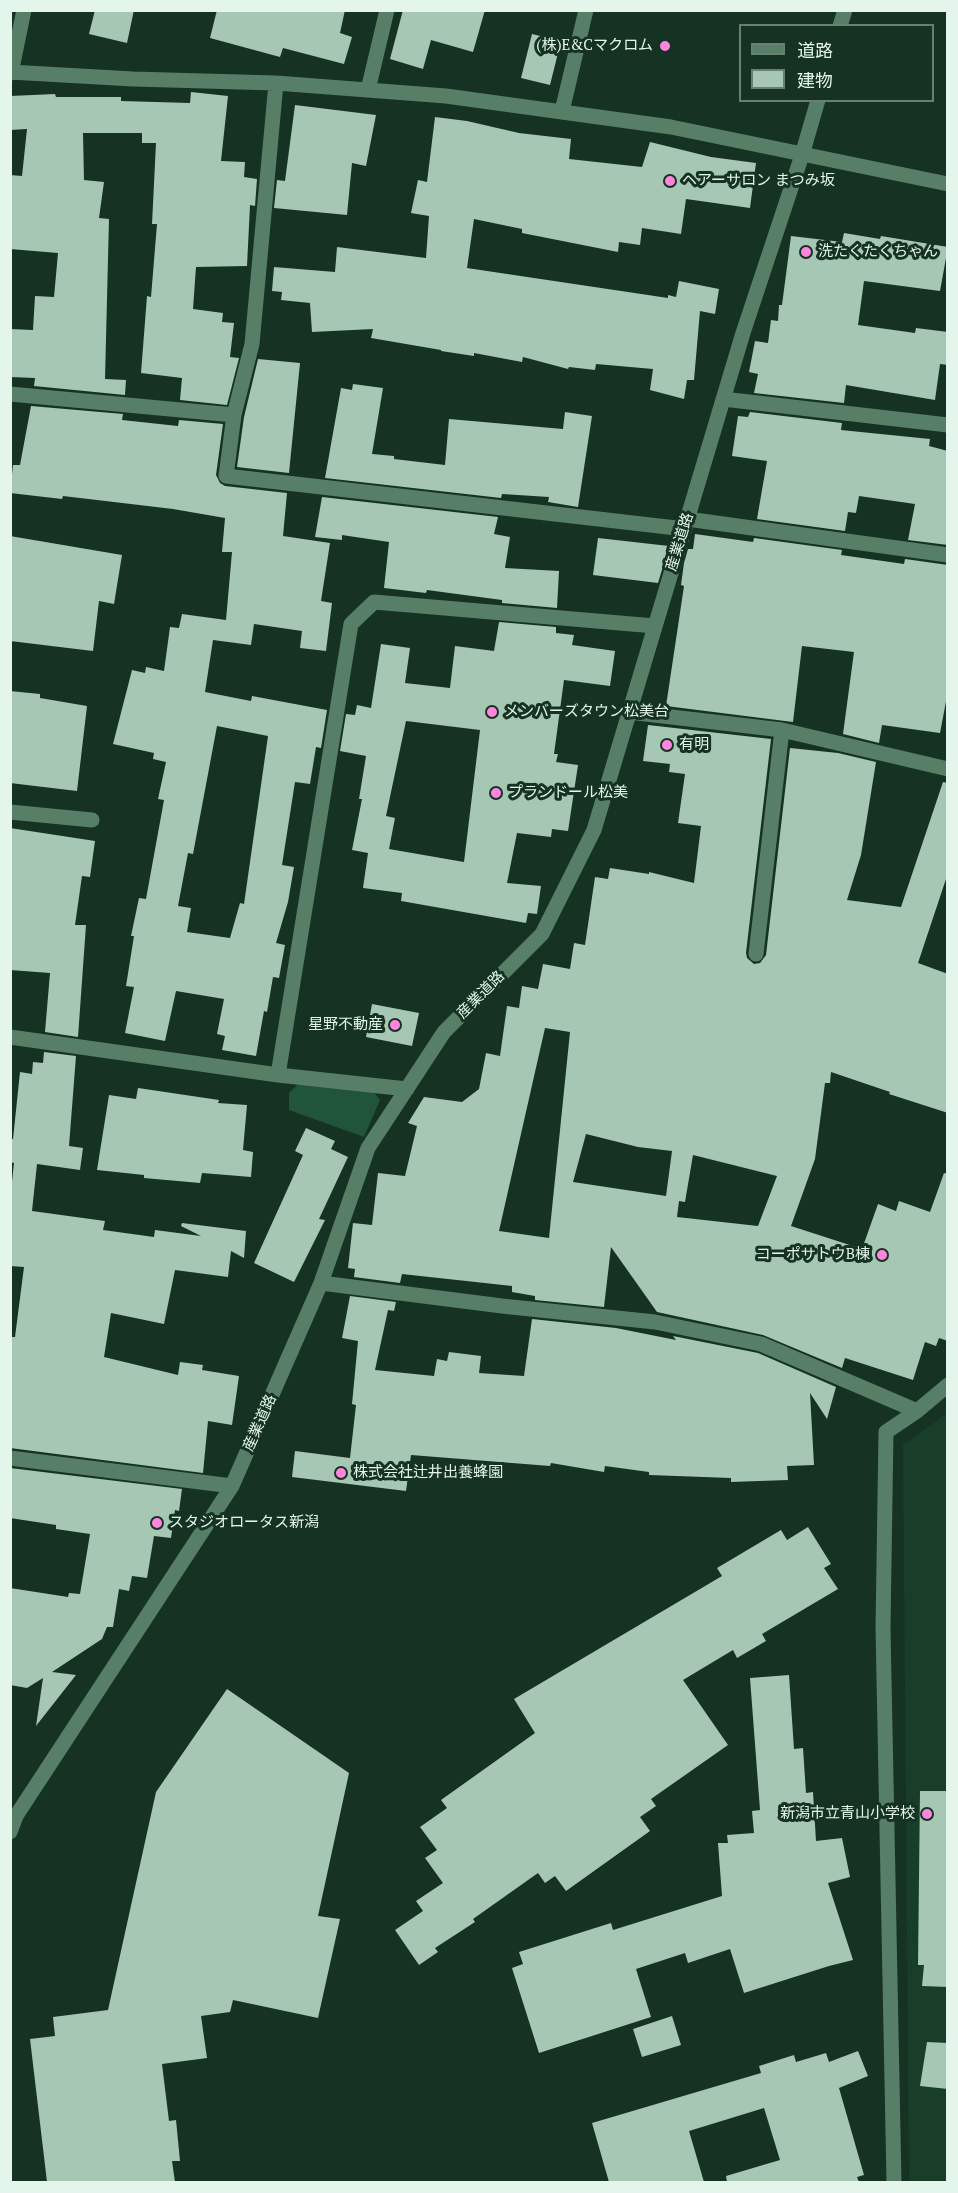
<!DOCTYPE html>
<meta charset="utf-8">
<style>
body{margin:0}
#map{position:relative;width:958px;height:2193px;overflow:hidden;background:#153222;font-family:"PT Serif","Noto Sans JP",serif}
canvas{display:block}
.frame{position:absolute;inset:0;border:12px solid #e4f6eb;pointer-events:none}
.legend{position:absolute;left:739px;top:24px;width:195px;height:78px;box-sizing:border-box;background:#153222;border:2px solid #688072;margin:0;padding:8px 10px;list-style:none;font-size:18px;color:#e4f6eb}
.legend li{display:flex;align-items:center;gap:12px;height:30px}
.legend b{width:30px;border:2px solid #688072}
</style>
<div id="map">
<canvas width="958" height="2193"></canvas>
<div class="frame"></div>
<ul class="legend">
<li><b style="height:8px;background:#577e67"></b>道路</li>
<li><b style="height:16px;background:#a6c7b3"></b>建物</li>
</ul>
</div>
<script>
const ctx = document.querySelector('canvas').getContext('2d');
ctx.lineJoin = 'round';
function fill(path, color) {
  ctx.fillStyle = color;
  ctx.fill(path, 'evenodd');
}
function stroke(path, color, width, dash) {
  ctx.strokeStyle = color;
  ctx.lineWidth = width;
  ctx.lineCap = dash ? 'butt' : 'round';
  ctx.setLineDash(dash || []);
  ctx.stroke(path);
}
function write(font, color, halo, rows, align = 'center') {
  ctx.font = font + ' "PT Serif","Noto Sans JP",serif';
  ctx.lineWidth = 6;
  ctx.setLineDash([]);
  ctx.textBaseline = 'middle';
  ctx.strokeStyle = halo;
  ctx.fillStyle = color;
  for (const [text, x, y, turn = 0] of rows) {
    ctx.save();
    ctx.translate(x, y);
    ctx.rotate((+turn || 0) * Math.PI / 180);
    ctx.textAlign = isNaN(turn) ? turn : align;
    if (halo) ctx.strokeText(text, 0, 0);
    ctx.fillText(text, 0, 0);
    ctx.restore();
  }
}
const built = new Path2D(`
 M 947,1413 L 947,2182 L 909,2182 L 903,1445 Z`);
const green = new Path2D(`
 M 299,1083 L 374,1092 L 380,1100 L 364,1137 L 289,1110 L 289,1093 Z`);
const building = new Path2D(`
 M 95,10 L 134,10 L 127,43 L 89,34 Z
 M 217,10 L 345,10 L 340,33 L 352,37 L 344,64 L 283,48 L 280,57 L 210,38 Z
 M 403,10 L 485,10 L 473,52 L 431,40 L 423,69 L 390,59 Z
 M 532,34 L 561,41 L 550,85 L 521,78 Z
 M 191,92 L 228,96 L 221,161 L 245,162 L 244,177 L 257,179 L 255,206 L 250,205 L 247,266 L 196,267 L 193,309 L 223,313 L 222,322 L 234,323 L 230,357 L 239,358 L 227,405 L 180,400 L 182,378 L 141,373 L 147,296 L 151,297 L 157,224 L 152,224 L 156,143 L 142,143 L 142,133 L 83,133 L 84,180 L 104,182 L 99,218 L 109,219 L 105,379 L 126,380 L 125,395 L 34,386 L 35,378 L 10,377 L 10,329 L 33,330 L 35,296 L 54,297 L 58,253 L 10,249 L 10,175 L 22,176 L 27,129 L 10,130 L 10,96 L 55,94 L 56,97 L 121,97 L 121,101 L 190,103 Z
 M 295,105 L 376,115 L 366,166 L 352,163 L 347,215 L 274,208 L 277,180 L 285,181 Z
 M 435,117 L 467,121 L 519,133 L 571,139 L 569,159 L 642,167 L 650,142 L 711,157 L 756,163 L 750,208 L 686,199 L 681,234 L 642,228 L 640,245 L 619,242 L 618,252 L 522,233 L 522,229 L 474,219 L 467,268 L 668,298 L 668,295 L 676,297 L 679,281 L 719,289 L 715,314 L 700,311 L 694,380 L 687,380 L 684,399 L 650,390 L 653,369 L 596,364 L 595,370 L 569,367 L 568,369 L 523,357 L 522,362 L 474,353 L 474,356 L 441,351 L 441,350 L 371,338 L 373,329 L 312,332 L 310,303 L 281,300 L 282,292 L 272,291 L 274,267 L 335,272 L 337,247 L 426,258 L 429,216 L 411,213 L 418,180 L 427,182 Z
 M 844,233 L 880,239 L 881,236 L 948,247 L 940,291 L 864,281 L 858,325 L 915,333 L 916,328 L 948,332 L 948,365 L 940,364 L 935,400 L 846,385 L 844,403 L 754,393 L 758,374 L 749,372 L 755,341 L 768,343 L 771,320 L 778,321 L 779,305 L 782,305 L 791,236 L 842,242 Z
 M 258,359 L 300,363 L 289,473 L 237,467 L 244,417 Z
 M 353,384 L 383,388 L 372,454 L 394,456 L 394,459 L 445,465 L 449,419 L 563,429 L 565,412 L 592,416 L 578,507 L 548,502 L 549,497 L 502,494 L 501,498 L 325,478 L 341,388 L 352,390 Z
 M 31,406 L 123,414 L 122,420 L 178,426 L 179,420 L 223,424 L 216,475 L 220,483 L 225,486 L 287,493 L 283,536 L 330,543 L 321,601 L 332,603 L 326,651 L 300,648 L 302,631 L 254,624 L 251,645 L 213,640 L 205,692 L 251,701 L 252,696 L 327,710 L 321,748 L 316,747 L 310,784 L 295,782 L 282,865 L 294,867 L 288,902 L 276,943 L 285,945 L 279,978 L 273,977 L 267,1012 L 264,1011 L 256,1056 L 222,1050 L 225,1036 L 217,1034 L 224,999 L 176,991 L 165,1041 L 125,1033 L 134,987 L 126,986 L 134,936 L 131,936 L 139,898 L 146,899 L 164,800 L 158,799 L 166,762 L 153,759 L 154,753 L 113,744 L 132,670 L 145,673 L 146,667 L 164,671 L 170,627 L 179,628 L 182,614 L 226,620 L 232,552 L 222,552 L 225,518 L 173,509 L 63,496 L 62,499 L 10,493 L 13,465 L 20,465 ZM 217,726 L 268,736 L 244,904 L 240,903 L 230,938 L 187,932 L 191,908 L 178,906 L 188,853 L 193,854 Z
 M 750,412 L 842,423 L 841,430 L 930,439 L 929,446 L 948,451 L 948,545 L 908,540 L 915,504 L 859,496 L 856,513 L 848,512 L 845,531 L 757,519 L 767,461 L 732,456 L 738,416 L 748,417 Z
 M 322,497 L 498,517 L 494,534 L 510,537 L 505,568 L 559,571 L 557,608 L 502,603 L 502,600 L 427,590 L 426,593 L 384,588 L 389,542 L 342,535 L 342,540 L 315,537 Z
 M 695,534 L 753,542 L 754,538 L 842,550 L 841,555 L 904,564 L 905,559 L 948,565 L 948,691 L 940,733 L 882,725 L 879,743 L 843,734 L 854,652 L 802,646 L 793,722 L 666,706 L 684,586 L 681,585 L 684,563 L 688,549 L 693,549 Z
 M 10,536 L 122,555 L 114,604 L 99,601 L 93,651 L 10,641 Z
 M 598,538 L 669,546 L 658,583 L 593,575 Z
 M 499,622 L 556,627 L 556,633 L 574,635 L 572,645 L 615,651 L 610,686 L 564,680 L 554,754 L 558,754 L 556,762 L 578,765 L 570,818 L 568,831 L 552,829 L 551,837 L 517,833 L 507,883 L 541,886 L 537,914 L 528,913 L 526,923 L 401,901 L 402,893 L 363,888 L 368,853 L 352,850 L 362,799 L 359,799 L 366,756 L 340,751 L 346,714 L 355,715 L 357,705 L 371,708 L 381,644 L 410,648 L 405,683 L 450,688 L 455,646 L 494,651 ZM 406,721 L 480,730 L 464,862 L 389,849 L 395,818 L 386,816 Z
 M 10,691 L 40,694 L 40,698 L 87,706 L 77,791 L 10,783 Z
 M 648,725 L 771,739 L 746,953 L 747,958 L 754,964 L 760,963 L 766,955 L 790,748 L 838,753 L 876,762 L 861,855 L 847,900 L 901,907 L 943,782 L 948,783 L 948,873 L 918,963 L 948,974 L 948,1113 L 889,1094 L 890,1092 L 831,1072 L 830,1083 L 825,1083 L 815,1159 L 791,1226 L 862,1249 L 878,1204 L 896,1211 L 899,1201 L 930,1212 L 944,1173 L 948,1174 L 948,1341 L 939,1338 L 936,1346 L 925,1342 L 913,1380 L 845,1358 L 842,1368 L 763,1335 L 657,1312 L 611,1247 L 604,1307 L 535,1300 L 535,1296 L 512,1292 L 512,1286 L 402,1274 L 400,1283 L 354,1277 L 355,1269 L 348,1268 L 353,1223 L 372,1225 L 378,1173 L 405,1176 L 417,1126 L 408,1123 L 424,1097 L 462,1102 L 479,1089 L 486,1053 L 500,1056 L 507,1006 L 519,1008 L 522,986 L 538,989 L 543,964 L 570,969 L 574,943 L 585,945 L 595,877 L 608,879 L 610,868 L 649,874 L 649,872 L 694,883 L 701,826 L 678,823 L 685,774 L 669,772 L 670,764 L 643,761 ZM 545,1028 L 570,1032 L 549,1238 L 499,1231 ZM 586,1134 L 638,1147 L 672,1151 L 666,1196 L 573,1182 ZM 693,1155 L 777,1176 L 758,1226 L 677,1217 L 679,1201 L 685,1202 Z
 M 10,828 L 95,841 L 90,877 L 82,876 L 75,925 L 86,925 L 78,1037 L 45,1032 L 50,973 L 10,970 Z
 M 372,1004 L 419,1013 L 412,1046 L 366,1037 Z
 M 44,1052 L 76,1056 L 69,1146 L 83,1148 L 80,1170 L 37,1164 L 32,1211 L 105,1221 L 103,1230 L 154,1237 L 155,1230 L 201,1236 L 181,1226 L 182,1223 L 246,1231 L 244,1258 L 231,1251 L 228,1277 L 175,1270 L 164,1324 L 111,1313 L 104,1357 L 178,1375 L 180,1362 L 203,1365 L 202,1370 L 239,1376 L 232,1425 L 208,1421 L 203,1473 L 10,1448 L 10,1337 L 15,1337 L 24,1267 L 10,1266 L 10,1200 L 14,1163 L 10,1162 L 10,1139 L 13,1139 L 20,1072 L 32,1074 L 33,1062 L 43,1063 Z
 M 138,1088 L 219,1100 L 218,1103 L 247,1105 L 243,1150 L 253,1152 L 251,1177 L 202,1173 L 200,1183 L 144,1178 L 144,1175 L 97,1170 L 109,1095 L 136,1099 Z
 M 306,1128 L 335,1141 L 331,1149 L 348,1157 L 319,1219 L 325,1220 L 294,1282 L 254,1263 L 303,1155 L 295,1151 Z
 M 350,1296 L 396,1302 L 394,1311 L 388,1310 L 375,1370 L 434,1376 L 437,1359 L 447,1361 L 449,1352 L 481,1356 L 479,1373 L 524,1376 L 532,1319 L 616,1328 L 676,1340 L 673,1336 L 758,1353 L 836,1387 L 827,1419 L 810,1393 L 814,1465 L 787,1466 L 788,1480 L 731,1482 L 731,1478 L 649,1475 L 649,1472 L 605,1466 L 604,1472 L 551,1463 L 550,1466 L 411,1455 L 406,1491 L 292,1477 L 295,1451 L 350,1458 L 356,1405 L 352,1404 L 358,1341 L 342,1338 Z
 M 10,1468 L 182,1489 L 179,1511 L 175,1510 L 171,1538 L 154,1536 L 147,1578 L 132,1576 L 129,1591 L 119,1589 L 113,1627 L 107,1627 L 102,1639 L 52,1672 L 76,1675 L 36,1726 L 43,1678 L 27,1688 L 10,1685 L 10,1588 L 68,1597 L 69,1593 L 80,1594 L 90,1534 L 56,1529 L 56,1525 L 10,1518 Z
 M 808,1527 L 831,1564 L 824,1568 L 838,1589 L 762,1634 L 766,1641 L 737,1658 L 733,1650 L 683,1680 L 728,1745 L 651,1799 L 656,1806 L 640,1817 L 650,1831 L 566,1891 L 555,1876 L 545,1883 L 538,1873 L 473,1919 L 475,1922 L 435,1948 L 438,1952 L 419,1965 L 395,1930 L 423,1911 L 416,1901 L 443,1883 L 425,1858 L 437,1850 L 420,1827 L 447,1808 L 441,1800 L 535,1733 L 514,1699 L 722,1576 L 717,1568 L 781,1530 L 787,1540 Z
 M 789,1675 L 794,1749 L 803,1748 L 806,1793 L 813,1792 L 816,1841 L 842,1838 L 850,1877 L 828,1883 L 853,1960 L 829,1966 L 744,1993 L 730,1949 L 688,1963 L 685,1953 L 636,1969 L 651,2017 L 539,2053 L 512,1968 L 523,1964 L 519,1952 L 611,1923 L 613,1930 L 722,1896 L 718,1843 L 728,1843 L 727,1835 L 754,1833 L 752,1811 L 760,1810 L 750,1678 Z
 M 227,1689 L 349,1773 L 318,1916 L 340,1919 L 318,2018 L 233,2000 L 230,2012 L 201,2016 L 207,2058 L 162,2064 L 169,2121 L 176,2120 L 180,2161 L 172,2161 L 175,2182 L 47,2182 L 30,2039 L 55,2036 L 53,2017 L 108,2010 L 156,1792 Z
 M 920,1791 L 948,1791 L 948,1987 L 922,1986 L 924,1965 L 918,1965 Z
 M 672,2016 L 681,2045 L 642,2057 L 633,2029 Z
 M 927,2042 L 948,2043 L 948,2089 L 920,2086 Z
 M 858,2051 L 868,2076 L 839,2088 L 864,2175 L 857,2177 L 859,2182 L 727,2182 L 726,2176 L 780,2160 L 764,2108 L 689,2131 L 704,2182 L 609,2182 L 592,2123 L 761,2073 L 759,2066 L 794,2055 L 796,2062 L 826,2053 L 829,2062 Z`);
const minor = new Path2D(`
 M 840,26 L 845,10
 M 10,72 L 133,79 L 276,83 L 446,96 L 671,127 L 948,184
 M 11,73 L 24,10
 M 276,83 L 252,344 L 234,415 L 226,476 L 685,529
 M 368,90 L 387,10
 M 562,111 L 586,10
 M 10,394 L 234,415
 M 723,399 L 948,425
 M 687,519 L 948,555
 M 629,712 L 782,730 L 948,769
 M 10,812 L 92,820
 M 756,954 L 782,730
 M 10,1037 L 278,1075 L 407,1089
 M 278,1075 L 351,624 L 374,602 L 655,626
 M 321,1283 L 502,1306 L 655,1322 L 761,1344 L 917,1411
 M 10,1458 L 232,1486
 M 10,1832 L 16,1816 L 232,1486 L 321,1283 L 368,1148 L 444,1032 L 542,934 L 594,830 L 743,333 L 802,155 L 818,100
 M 894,2182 L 883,1628 L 886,1432 L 917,1411 L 948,1385`);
const markers = [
 [665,46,6,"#ff85df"],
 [670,181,6,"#ff85df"],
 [806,252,6,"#ff85df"],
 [492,712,6,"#ff85df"],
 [667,745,6,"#ff85df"],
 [496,793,6,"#ff85df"],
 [395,1025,6,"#ff85df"],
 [882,1255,6,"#ff85df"],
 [341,1473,6,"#ff85df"],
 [157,1523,6,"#ff85df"],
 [927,1814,6,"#ff85df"]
];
const poiNames = [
 ["(株)E&Cマクロム",653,46,"right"],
 ["ヘアーサロン まつみ坂",682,181],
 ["洗たくたくちゃん",818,252],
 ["メンバーズタウン松美台",504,712],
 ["有明",679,745],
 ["プランドール松美",508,793],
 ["星野不動産",383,1025,"right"],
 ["コーポサトウB棟",870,1255,"right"],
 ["株式会社辻井出養蜂園",353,1473],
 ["スタジオロータス新潟",169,1523],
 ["新潟市立青山小学校",915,1814,"right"]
];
const streetNames = [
 ["産業道路",680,542,-73],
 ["産業道路",481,995,-45],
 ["産業道路",260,1423,-66]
];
fill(built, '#183e2a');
fill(green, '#20553a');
fill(building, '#a6c7b3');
stroke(minor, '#577e67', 15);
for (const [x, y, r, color] of markers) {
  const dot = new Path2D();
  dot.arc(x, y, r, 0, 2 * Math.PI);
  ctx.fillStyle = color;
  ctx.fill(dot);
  stroke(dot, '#153222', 2);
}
write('15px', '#e4f6eb', '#153222', poiNames, 'left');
write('15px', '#e4f6eb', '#153222', streetNames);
</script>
